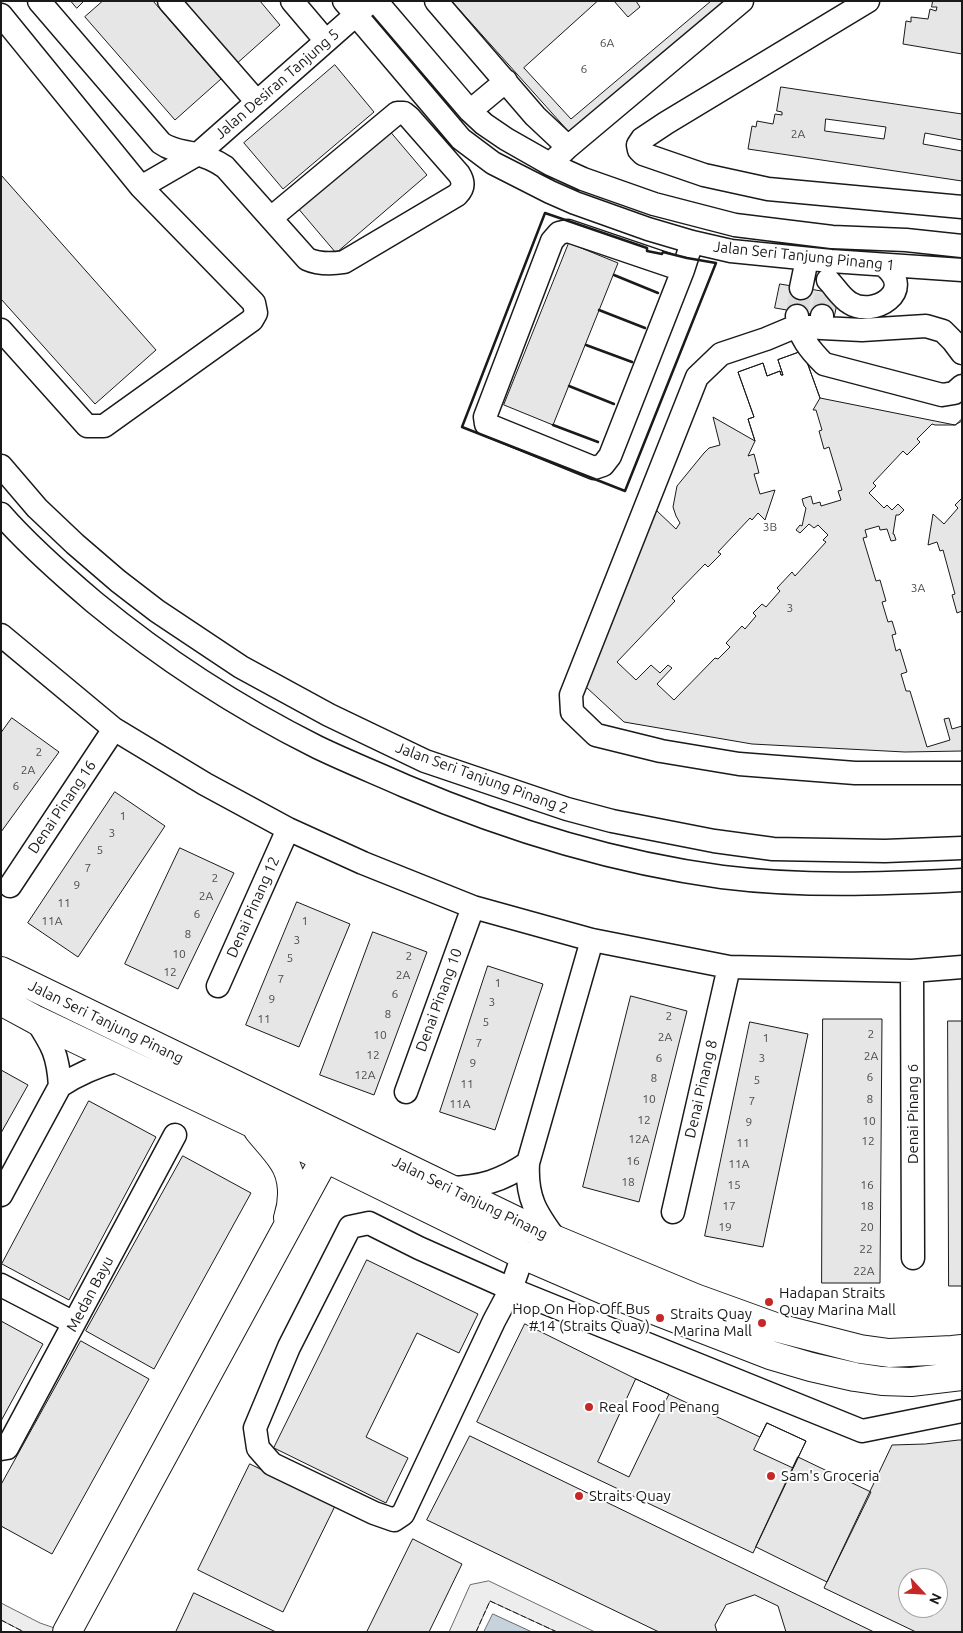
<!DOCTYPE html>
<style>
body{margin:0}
#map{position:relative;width:963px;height:1633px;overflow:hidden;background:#fff;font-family:Ubuntu,sans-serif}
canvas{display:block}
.frame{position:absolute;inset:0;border:2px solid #1a1a1a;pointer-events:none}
.north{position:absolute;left:898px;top:1568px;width:50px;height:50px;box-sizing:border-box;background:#fff;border:1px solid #a3a3a3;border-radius:50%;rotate:115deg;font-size:14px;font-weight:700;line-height:20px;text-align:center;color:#1a1a1a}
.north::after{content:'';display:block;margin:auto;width:18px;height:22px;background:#c62828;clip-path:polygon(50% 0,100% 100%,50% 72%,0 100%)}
</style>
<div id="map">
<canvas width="963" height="1633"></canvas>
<div class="frame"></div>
<div class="north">N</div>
</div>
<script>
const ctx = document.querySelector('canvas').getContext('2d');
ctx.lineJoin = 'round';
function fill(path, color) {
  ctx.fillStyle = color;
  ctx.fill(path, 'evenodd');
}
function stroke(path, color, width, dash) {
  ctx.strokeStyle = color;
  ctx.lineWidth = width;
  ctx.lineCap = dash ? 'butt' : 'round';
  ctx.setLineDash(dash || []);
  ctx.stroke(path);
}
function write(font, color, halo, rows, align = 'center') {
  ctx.font = font + ' Ubuntu,sans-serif';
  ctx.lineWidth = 4;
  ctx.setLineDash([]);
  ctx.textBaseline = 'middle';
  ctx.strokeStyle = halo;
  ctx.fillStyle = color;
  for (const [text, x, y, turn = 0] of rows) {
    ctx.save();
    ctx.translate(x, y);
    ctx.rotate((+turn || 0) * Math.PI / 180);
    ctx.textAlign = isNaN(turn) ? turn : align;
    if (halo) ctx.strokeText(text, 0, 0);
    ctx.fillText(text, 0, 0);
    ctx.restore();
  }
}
const parking = new Path2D(`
 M 489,1581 L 595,1632 L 557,1632 L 490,1601 L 476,1632 L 449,1632 L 470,1585 Z
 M 1,1603 L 40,1623 L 66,1632 L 24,1632 L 1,1620 Z`);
const water = new Path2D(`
 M 493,1614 L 532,1632 L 484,1632 Z`);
const building = new Path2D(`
 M 71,1 L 84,1 L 77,8 Z
 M 103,1 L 153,1 L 221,79 L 175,120 L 85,17 Z
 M 178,1 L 260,1 L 280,25 L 234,66 Z
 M 452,1 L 735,1 L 574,137 Z
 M 598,1 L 614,1 L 628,17 L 640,7 L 636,1 L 711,1 L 571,119 L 524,68 Z
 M 933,1 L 962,1 L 962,54 L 903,44 L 906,21 L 911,22 L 911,17 L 928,19 L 930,9 L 936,11 L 937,7 L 932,7 Z
 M 335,65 L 374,112 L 283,189 L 244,143 Z
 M 781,87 L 962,114 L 962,140 L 925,133 L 923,144 L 962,151 L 962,181 L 748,149 L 752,126 L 756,127 L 757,121 L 773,124 L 775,114 L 782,115 L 782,112 L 777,111 ZM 826,119 L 886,127 L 884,139 L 825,131 Z
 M 388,129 L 427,175 L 336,253 L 297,207 Z
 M 1,175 L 156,350 L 95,404 L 1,299 Z
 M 569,243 L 618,263 L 553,425 L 504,405 Z
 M 780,284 L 839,294 L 834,318 L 775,308 Z
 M 803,351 L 820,398 L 813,410 L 816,410 L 822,430 L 819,431 L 824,449 L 829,447 L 842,490 L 838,491 L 841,500 L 821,506 L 820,502 L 813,504 L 811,496 L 802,499 L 804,506 L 806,508 L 802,526 L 800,525 L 796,530 L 800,533 L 809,524 L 814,528 L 818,525 L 828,535 L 823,540 L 826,542 L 795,576 L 792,572 L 777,588 L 780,591 L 766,607 L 762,604 L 753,613 L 756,616 L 745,629 L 742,626 L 726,643 L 730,647 L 718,659 L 715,658 L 674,700 L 657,684 L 672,668 L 668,665 L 660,673 L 651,665 L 636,680 L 617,662 L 675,601 L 672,598 L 705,564 L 708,567 L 721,554 L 718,552 L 750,518 L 752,520 L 758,513 L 765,520 L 775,490 L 760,494 L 754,474 L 759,473 L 754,454 L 748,456 L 755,441 L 748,419 L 754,417 L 738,372 L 763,363 L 767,376 L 780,371 L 781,375 L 783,375 L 778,360 Z
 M 803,351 L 820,398 L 955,425 L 962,421 L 962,751 L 905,752 L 752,744 L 624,722 L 586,687 L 656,510 L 676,529 L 680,523 L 676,516 L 673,507 L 677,486 L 704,453 L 709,448 L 720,445 L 713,417 L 755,441 L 748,419 L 754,417 L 738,372 L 763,363 L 767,376 L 780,371 L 781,375 L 783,375 L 778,360 Z
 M 962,419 L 962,498 L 955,505 L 958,508 L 944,524 L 933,514 L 928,545 L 937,542 L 940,551 L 943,550 L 955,594 L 952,595 L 957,613 L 962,611 L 962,726 L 952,729 L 949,718 L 944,719 L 950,740 L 927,747 L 910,691 L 906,691 L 901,674 L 907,672 L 900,649 L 896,651 L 892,635 L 896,634 L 892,621 L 888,622 L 882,602 L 886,601 L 880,580 L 876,581 L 863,538 L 867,537 L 865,530 L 879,526 L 880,530 L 887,529 L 891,541 L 896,540 L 894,534 L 893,534 L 896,515 L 899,515 L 904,510 L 898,504 L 892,510 L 887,505 L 884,508 L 869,493 L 876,486 L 873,483 L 903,451 L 907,455 L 920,442 L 917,439 L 932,424 L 935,425 L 955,425 Z
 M 12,718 L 59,752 L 1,832 L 1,733 Z
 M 115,792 L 165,826 L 78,957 L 28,923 Z
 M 180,848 L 234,873 L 178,989 L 125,964 Z
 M 297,902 L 350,924 L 299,1047 L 246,1025 Z
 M 373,932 L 427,952 L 374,1095 L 320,1075 Z
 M 488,966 L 543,984 L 495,1130 L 440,1112 Z
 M 631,996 L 687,1011 L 639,1202 L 583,1187 Z
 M 823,1019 L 882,1019 L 880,1283 L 822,1283 Z
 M 948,1021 L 962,1021 L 962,1286 L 949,1286 Z
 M 750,1022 L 808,1034 L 763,1247 L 705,1236 Z
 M 1,1070 L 28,1085 L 1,1133 Z
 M 89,1101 L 156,1137 L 69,1300 L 2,1264 Z
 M 183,1156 L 251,1193 L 154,1369 L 86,1331 Z
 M 367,1260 L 478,1314 L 459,1353 L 417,1333 L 366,1437 L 408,1458 L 386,1503 L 274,1448 Z
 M 1,1321 L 43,1344 L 1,1421 Z
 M 525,1324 L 636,1379 L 760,1437 L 767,1423 L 806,1441 L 753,1553 L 477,1422 Z
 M 81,1341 L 149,1379 L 52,1554 L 1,1526 L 1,1485 Z
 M 636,1379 L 669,1394 L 629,1477 L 598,1462 Z
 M 767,1423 L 806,1441 L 793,1468 L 754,1450 Z
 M 470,1436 L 874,1632 L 659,1632 L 427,1520 Z
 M 959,1440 L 962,1440 L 962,1632 L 916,1632 L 824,1588 L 892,1445 L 925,1444 ZM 908,1578 L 938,1578 L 938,1608 L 908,1608 Z
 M 798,1457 L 871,1492 L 827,1582 L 756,1547 Z
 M 250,1464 L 335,1506 L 283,1612 L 198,1570 Z
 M 413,1539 L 462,1564 L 429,1632 L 367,1632 Z
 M 194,1593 L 276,1632 L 176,1632 Z
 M 755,1595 L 778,1606 L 786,1632 L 717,1632 L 715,1625 L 726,1605 Z`);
const minorTunnel = new Path2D(`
 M 797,312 L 801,288
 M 822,316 L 826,292`);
const minor = new Path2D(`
 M 39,1 L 161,143 C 172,151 183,151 195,154 C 206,156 216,161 225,167 L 307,259 C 318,264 332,264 344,262 L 457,195 C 464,188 464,182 459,174 L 409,117 L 404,113 L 397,113 L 271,218
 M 169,1 L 257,102
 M 292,1 L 326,41
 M 344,1 L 461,139 L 493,163 L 550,192 L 575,203 L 648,229 L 692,242 L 731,251 L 831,261 L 962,270
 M 376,1 L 470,111 L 484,124 L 506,139 L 550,164 L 583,179 L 654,204 L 735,225 L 832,237 L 906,240 L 962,246
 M 436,1 L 535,116 L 568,147
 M 868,1 L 666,123 L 642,139 L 638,145 L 639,150 L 643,154 L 704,175 L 768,189 L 962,207
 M 1,15 L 141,187 L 254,303 L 256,313 L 252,320 L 104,426 L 87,426 L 1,330
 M 470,111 L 506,81
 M 550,164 L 568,147 L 742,1
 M 141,187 L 198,154 L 367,5
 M 683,270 L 568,231 L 559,233 L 552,241 L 485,417 L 486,424 L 594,468 L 603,465 L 610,456 L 683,270 L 692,242
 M 828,280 C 835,287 841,298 850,303 C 873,318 918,291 883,265
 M 801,288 L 807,259
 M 797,316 C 797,335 811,351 824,364 L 942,395 L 954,393 L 962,386
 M 822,316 L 822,328 L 862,330 L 926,326 L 943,331 L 953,341 L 962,353
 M 822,328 L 797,326 L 766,339 L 721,354 L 697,377 L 571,695 L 572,712 L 596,735 L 661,751 L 739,764 L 855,773 L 962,773
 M 1,466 L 37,508 L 75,544 L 118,581 L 157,611 L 241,667 L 329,715 L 425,761 L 567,809 L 612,821 L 714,841 L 773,849 L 885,851 L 962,848
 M 1,514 C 29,546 61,574 94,602 C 163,659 237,707 317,747 C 346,761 376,773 405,786 C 506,829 613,862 722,877 C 802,887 882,884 962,880
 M 1,635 L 114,729 L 205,784 L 288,829 L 363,863 L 473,907 L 592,940 L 729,967 L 912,971 L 962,967
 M 10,886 L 114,729
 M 912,971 L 913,1258
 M 218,986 L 288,829
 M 36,1020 C 53,1046 58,1055 60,1086
 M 406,1092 L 473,907
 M 449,1188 C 481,1187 501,1181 528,1163
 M 1,1195 L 60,1086 C 80,1073 97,1066 119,1060
 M 673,1212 L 729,967
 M 556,1240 C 536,1213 526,1198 528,1163 L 592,940
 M 523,1255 L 511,1289 L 494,1321 L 403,1514 L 394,1520 L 374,1513 L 272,1464 L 258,1448 L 255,1428 L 289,1347 L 350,1227 L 369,1223 L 419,1248 L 511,1289 L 862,1431 L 962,1411
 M 1,1285 L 74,1323
 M 1,1449 L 7,1448 L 175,1135`);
const major = new Path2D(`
 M 1,971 L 556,1240 L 695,1298 L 778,1328 L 860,1349 L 889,1353 L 952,1350 L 962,1349
 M 1,1001 L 36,1020 L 340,1165 L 523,1255 L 620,1297 L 770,1355 L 811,1367 L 855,1377 L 882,1381 L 911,1382 L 962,1376
 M 258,1130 C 266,1140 276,1150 283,1161 C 294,1177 294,1200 288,1218
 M 67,1632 L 325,1158`);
const fence = new Path2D(`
 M 1,1620 L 24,1632
 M 476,1632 L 490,1601 L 557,1632`);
const wall = new Path2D(`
 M 545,213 L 647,248 L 647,251 L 662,254 L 663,252 L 687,258 L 716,263 L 625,491 L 462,427 Z
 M 614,275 L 658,293
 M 599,310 L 645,328
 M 586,345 L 632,362
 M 569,386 L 614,404
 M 553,425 L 598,442`);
const markers = [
 [769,1302,5,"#c62828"],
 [660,1318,5,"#c62828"],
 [762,1323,5,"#c62828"],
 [589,1407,5,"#c62828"],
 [771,1476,5,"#c62828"],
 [579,1496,5,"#c62828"]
];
const numberNames = [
 ["6A",607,43],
 ["6",584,69],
 ["2A",798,134],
 ["3B",770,527],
 ["3A",918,588],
 ["3",790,608],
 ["2",39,752],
 ["2A",28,770],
 ["6",16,786],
 ["1",123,816],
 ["3",112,833],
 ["5",100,850],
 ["7",88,868],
 ["2",215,878],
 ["9",77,885],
 ["2A",206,896],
 ["11",64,903],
 ["6",197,914],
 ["11A",52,921],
 ["1",305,921],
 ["8",188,934],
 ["3",297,940],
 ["10",179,954],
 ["2",409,956],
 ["5",290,958],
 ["12",170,972],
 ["2A",403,975],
 ["7",281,979],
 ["1",498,983],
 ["6",395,994],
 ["9",272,999],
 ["3",492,1002],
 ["8",388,1014],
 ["2",669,1016],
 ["11",264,1019],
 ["5",486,1022],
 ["2",871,1034],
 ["10",380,1035],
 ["2A",665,1037],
 ["1",766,1038],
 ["7",479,1043],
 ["12",373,1055],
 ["2A",871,1056],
 ["6",659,1058],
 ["3",762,1058],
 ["9",473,1063],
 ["12A",365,1075],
 ["6",870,1077],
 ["8",654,1078],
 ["5",757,1080],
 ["11",467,1084],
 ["10",649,1099],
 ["8",870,1099],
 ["7",752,1101],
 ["11A",460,1104],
 ["12",644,1120],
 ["10",869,1121],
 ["9",749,1122],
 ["12A",639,1139],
 ["12",868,1141],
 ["11",743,1143],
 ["16",633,1161],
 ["11A",739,1164],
 ["18",628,1182],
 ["15",734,1185],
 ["16",867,1185],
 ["17",729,1206],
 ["18",867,1206],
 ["19",725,1227],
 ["20",867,1227],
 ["22",866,1249],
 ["22A",864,1271]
];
const streetNames = [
 ["Jalan Desiran Tanjung 5",277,84,-41],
 ["Jalan Seri Tanjung Pinang 1",804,256,6],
 ["Jalan Seri Tanjung Pinang 2",482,778,20],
 ["Denai Pinang 16",62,807,-56],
 ["Denai Pinang 12",253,907,-66],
 ["Denai Pinang 10",439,1000,-70],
 ["Jalan Seri Tanjung Pinang",106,1022,26],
 ["Denai Pinang 8",701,1089,-77],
 ["Denai Pinang 6",913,1114,-90],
 ["Jalan Seri Tanjung Pinang",470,1198,26],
 ["Medan Bayu",90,1294,-62]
];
const poiNames = [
 ["Hadapan Straits",779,1293],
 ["Quay Marina Mall",779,1310],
 ["Hop On Hop Off Bus",650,1309,"right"],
 ["#14 (Straits Quay)",650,1326,"right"],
 ["Straits Quay",752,1314,"right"],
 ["Marina Mall",752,1331,"right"],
 ["Real Food Penang",599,1407],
 ["Sam's Groceria",781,1476],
 ["Straits Quay",589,1496]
];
fill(parking, '#ededed');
stroke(parking, '#6a6a6a', 1);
fill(water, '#c6d2dc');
stroke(water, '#6a6a6a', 1);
fill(building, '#e6e6e6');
stroke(building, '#1a1a1a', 1);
stroke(minorTunnel, '#ddd', 22, [22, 11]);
stroke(minor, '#1a1a1a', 25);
stroke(major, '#1a1a1a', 30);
stroke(minor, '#fff', 22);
stroke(major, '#fff', 28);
stroke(fence, '#1a1a1a', 1, [6, 2.5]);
stroke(wall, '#1a1a1a', 2.5);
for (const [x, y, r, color] of markers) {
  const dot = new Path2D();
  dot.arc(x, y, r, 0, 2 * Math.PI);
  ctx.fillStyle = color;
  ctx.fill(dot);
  stroke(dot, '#fff', 2);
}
write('12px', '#4d4d4d', null, numberNames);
write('15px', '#1a1a1a', '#fff', streetNames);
write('15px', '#1a1a1a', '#fff', poiNames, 'left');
</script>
